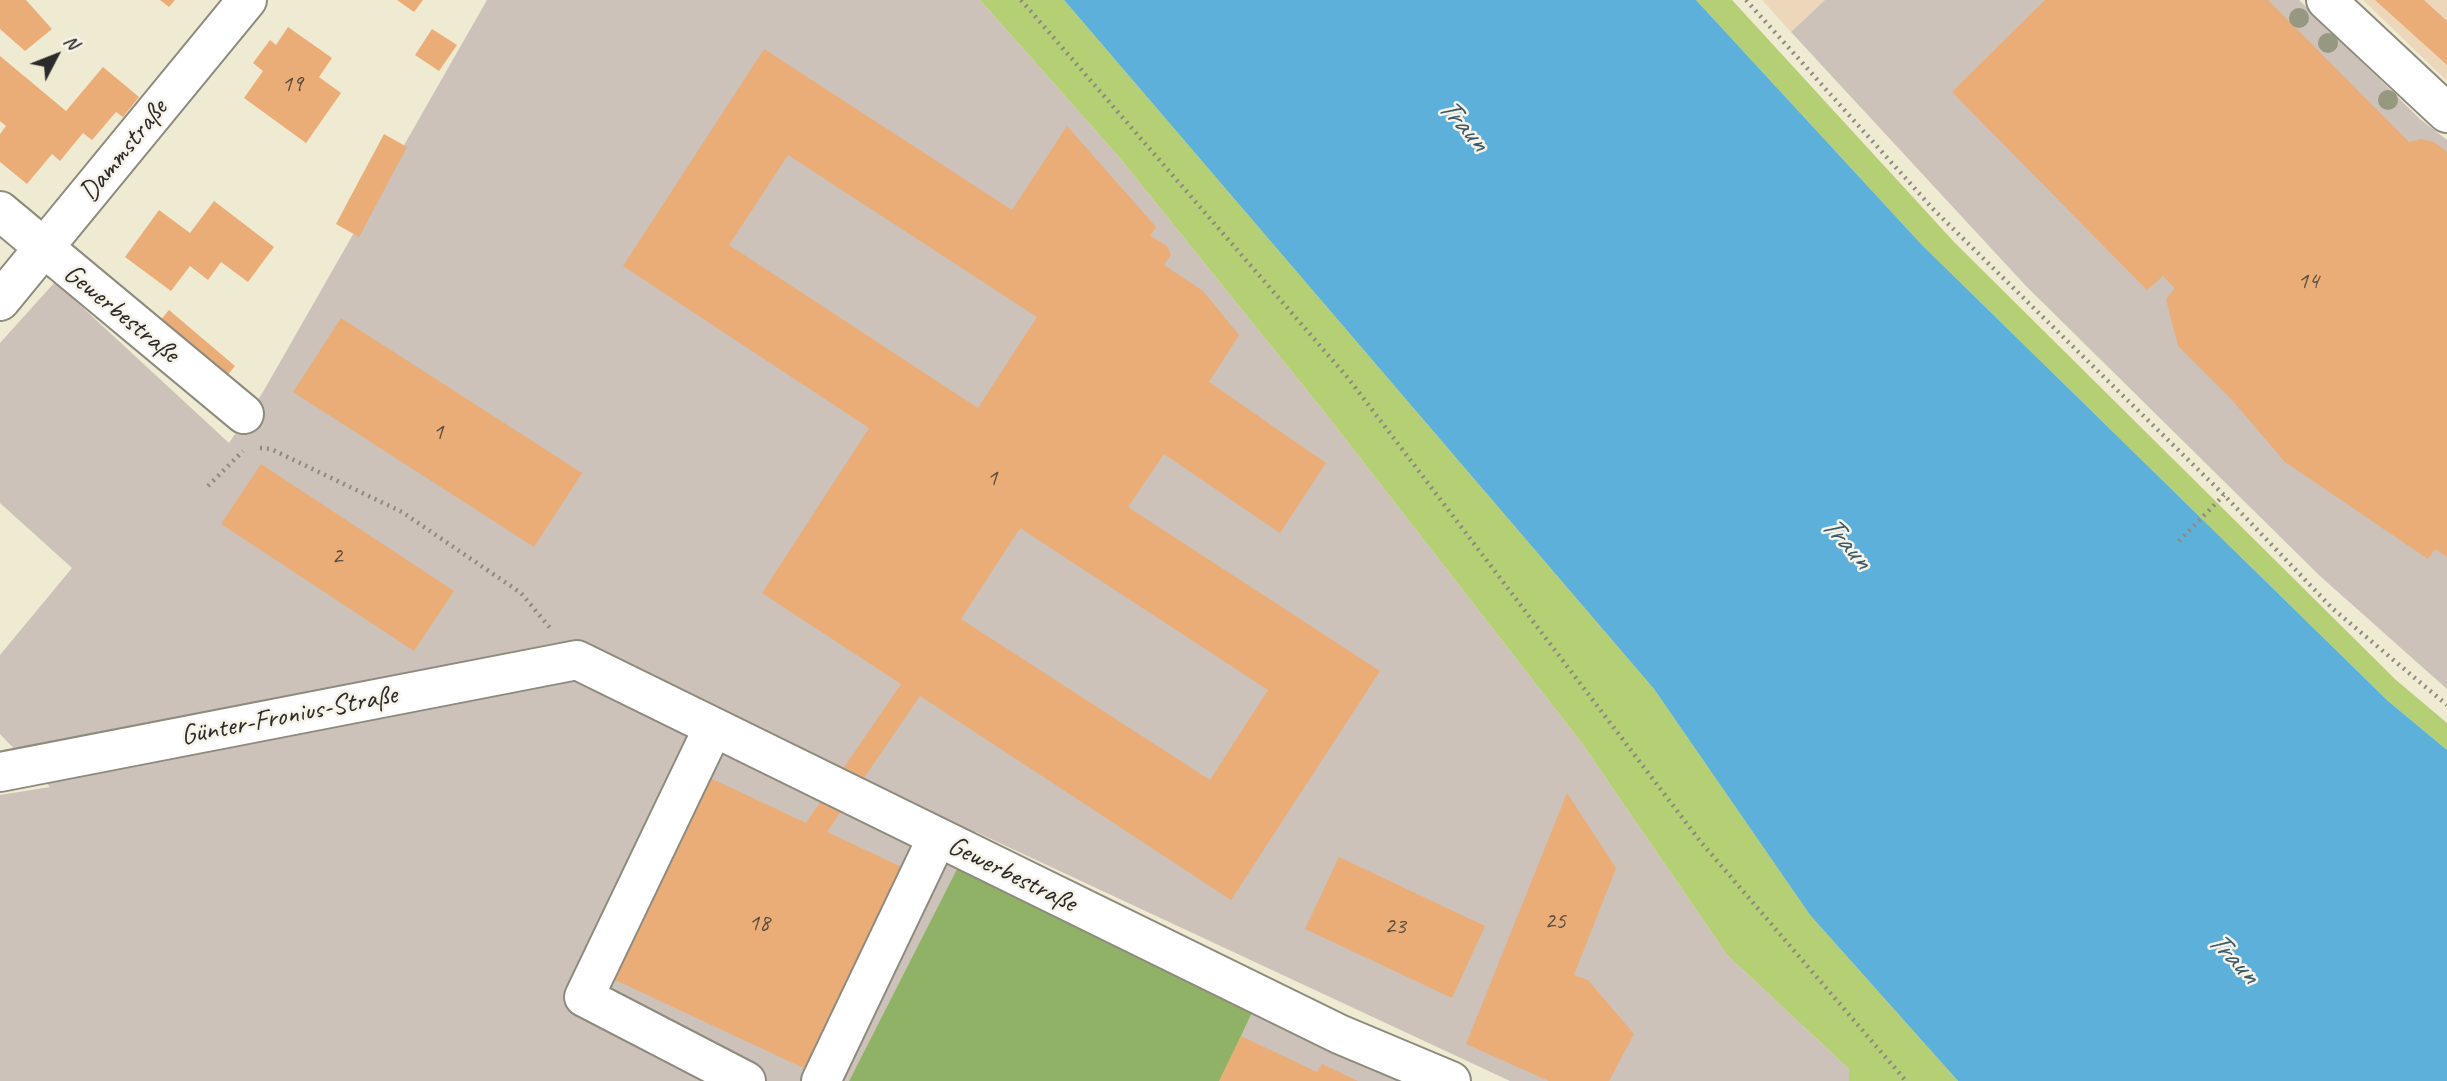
<!DOCTYPE html>
<meta charset="utf-8">
<style>
body{margin:0}
#map{position:relative;width:2447px;height:1081px;overflow:hidden;background:#efead2;font-family:Caveat,sans-serif}
canvas{display:block}
.north{position:absolute;left:21px;top:21px;width:70px;height:70px;-webkit-text-stroke:5px #f7f3e8;paint-order:stroke;rotate:48deg;font-size:19px;font-weight:700;line-height:28px;text-align:center;color:#2b2b2b}
.north::after{content:'';display:block;margin:auto;width:24px;height:32px;background:#2b2b2b;clip-path:polygon(50% 0,100% 100%,50% 72%,0 100%)}
</style>
<div id="map">
<canvas width="2447" height="1081"></canvas>
<div class="north">N</div>
</div>
<script>
const ctx = document.querySelector('canvas').getContext('2d');
ctx.lineJoin = 'round';
function fill(path, color) {
  ctx.fillStyle = color;
  ctx.fill(path, 'evenodd');
}
function stroke(path, color, width, dash) {
  ctx.strokeStyle = color;
  ctx.lineWidth = width;
  ctx.lineCap = dash ? 'butt' : 'round';
  ctx.setLineDash(dash || []);
  ctx.stroke(path);
}
function write(font, color, halo, rows, align = 'center') {
  ctx.font = font + ' Caveat,sans-serif';
  ctx.lineWidth = 5;
  ctx.setLineDash([]);
  ctx.textBaseline = 'middle';
  ctx.strokeStyle = halo;
  ctx.fillStyle = color;
  for (const [text, x, y, turn = 0] of rows) {
    ctx.save();
    ctx.translate(x, y);
    ctx.rotate((+turn || 0) * Math.PI / 180);
    ctx.textAlign = isNaN(turn) ? turn : align;
    if (halo) ctx.strokeText(text, 0, 0);
    ctx.fillText(text, 0, 0);
    ctx.restore();
  }
}
const built = new Path2D(`
 M 1762,0 L 1825,0 L 1791,32 Z
 M 2363,0 L 2447,0 L 2447,81 Z`);
const industrial = new Path2D(`
 M 487,0 L 980,0 L 1119,157 L 1326,414 L 1581,742 L 1728,956 L 1849,1069 L 1849,1081 L 1510,1081 L 976,832 L 849,1081 L 0,1081 L 0,795 L 50,787 L 0,734 L 0,655 L 72,568 L 0,503 L 0,343 L 55,282 L 229,443 L 263,392 Z
 M 1825,0 L 2299,0 L 2420,119 L 2447,140 L 2447,689 L 2320,576 L 2026,286 L 1791,32 Z
 M 1257,1002 L 1423,1081 L 1220,1081 Z`);
const green = new Path2D(`
 M 980,0 L 1064,0 L 1654,689 L 1810,915 L 1958,1081 L 1849,1081 L 1849,1069 L 1728,956 L 1581,742 L 1326,414 L 1119,157 Z
 M 1696,0 L 1732,0 L 1955,243 L 2396,680 L 2447,723 L 2447,750 L 2388,701 L 1922,245 Z`);
const forest = new Path2D(`
 M 957,869 L 1257,1002 L 1220,1081 L 849,1081 Z`);
const water = new Path2D(`
 M 1064,0 L 1696,0 L 1922,245 L 2388,701 L 2447,750 L 2447,1081 L 1958,1081 L 1810,915 L 1654,689 Z`);
const building = new Path2D(`
 M 0,0 L 26,0 L 52,29 L 25,51 L 0,29 Z
 M 160,0 L 175,0 L 169,7 Z
 M 397,0 L 423,0 L 414,12 Z
 M 2045,0 L 2268,0 L 2409,142 L 2421,139 L 2434,142 L 2447,152 L 2447,557 L 2435,549 L 2428,559 L 2285,462 L 2231,399 L 2178,346 L 2166,299 L 2175,288 L 2163,276 L 2147,290 L 1952,92 Z
 M 2375,0 L 2424,0 L 2447,21 L 2447,65 Z
 M 288,27 L 332,58 L 319,77 L 341,93 L 306,143 L 244,98 L 263,71 L 253,63 L 270,40 L 276,45 Z
 M 432,29 L 457,45 L 439,71 L 415,55 Z
 M 764,49 L 1012,210 L 1067,126 L 1156,227 L 1150,236 L 1167,246 L 1171,255 L 1164,265 L 1203,291 L 1239,335 L 1209,382 L 1326,463 L 1280,533 L 1164,454 L 1128,507 L 1380,671 L 1231,900 L 920,696 L 827,832 L 906,869 L 810,1071 L 613,979 L 706,776 L 806,823 L 901,684 L 762,593 L 869,428 L 623,266 ZM 788,155 L 1037,317 L 978,408 L 729,245 ZM 1020,528 L 1268,690 L 1210,780 L 961,619 Z
 M 0,56 L 66,111 L 103,67 L 139,97 L 123,117 L 116,112 L 92,140 L 83,133 L 60,161 L 52,154 L 27,184 L 0,162 L 0,134 L 6,126 L 0,121 Z
 M 384,134 L 407,147 L 359,237 L 336,224 Z
 M 214,201 L 274,247 L 248,282 L 221,262 L 208,280 L 190,266 L 171,291 L 125,257 L 159,210 L 190,233 Z
 M 169,310 L 235,366 L 220,384 L 154,328 Z
 M 341,318 L 582,473 L 534,547 L 293,392 Z
 M 261,464 L 454,591 L 414,651 L 221,524 Z
 M 1567,793 L 1616,868 L 1574,975 L 1588,980 L 1634,1034 L 1609,1081 L 1549,1081 L 1466,1044 Z
 M 1339,857 L 1485,926 L 1452,998 L 1305,929 Z
 M 1241,1036 L 1317,1072 L 1322,1064 L 1358,1081 L 1219,1081 Z`);
const path = new Path2D(`
 M 1021,0 L 1348,378 L 1700,841 L 1906,1081
 M 1746,0 L 1934,210 L 2224,495 L 2333,609 L 2447,705
 M 260,448 L 271,449 L 402,512 L 521,593 L 550,628
 M 208,486 L 243,451
 M 2179,541 L 2224,495`);
const minor = new Path2D(`
 M 2326,0 L 2447,113
 M 0,211 L 244,414
 M 0,301 L 247,0
 M 713,728 L 584,997 L 746,1081
 M 0,772 L 577,660 L 1339,1034 L 1451,1081
 M 821,1081 L 937,838`);
const trees = [
 [2299,18],
 [2328,43],
 [2388,100]
];
const numberNames = [
 ["19",292,85],
 ["14",2308,282],
 ["1",438,433],
 ["1",992,479],
 ["2",337,557],
 ["25",1555,922],
 ["18",759,924],
 ["23",1395,927]
];
const streetNames = [
 ["Dammstraße",124,151,-51],
 ["Gewerbestraße",121,314,39],
 ["Günter-Fronius-Straße",289,716,-11],
 ["Gewerbestraße",1012,875,26]
];
const waterNames = [
 ["Traun",1463,125,48],
 ["Traun",1846,543,48],
 ["Traun",2233,958,46]
];
fill(built, '#edd7bb');
fill(industrial, '#ccc2b9');
fill(green, '#b5cf74');
fill(forest, '#90b266');
fill(water, '#5db0d9');
fill(building, '#eaad77');
stroke(minor, '#8d8a7e', 42);
stroke(path, '#8d8a7e', 4.5, [2, 5]);
stroke(minor, '#fff', 38);
ctx.fillStyle = '#969880';
for (const [x, y] of trees) {
  ctx.beginPath();
  ctx.arc(x, y, 10, 0, 2 * Math.PI);
  ctx.fill();
}
write('24px', '#5b4c3e', null, numberNames);
write('28px', '#2b2b2b', '#f7f3e8', streetNames);
write('italic 30px', '#3c5a68', '#f7f3e8', waterNames);
</script>
